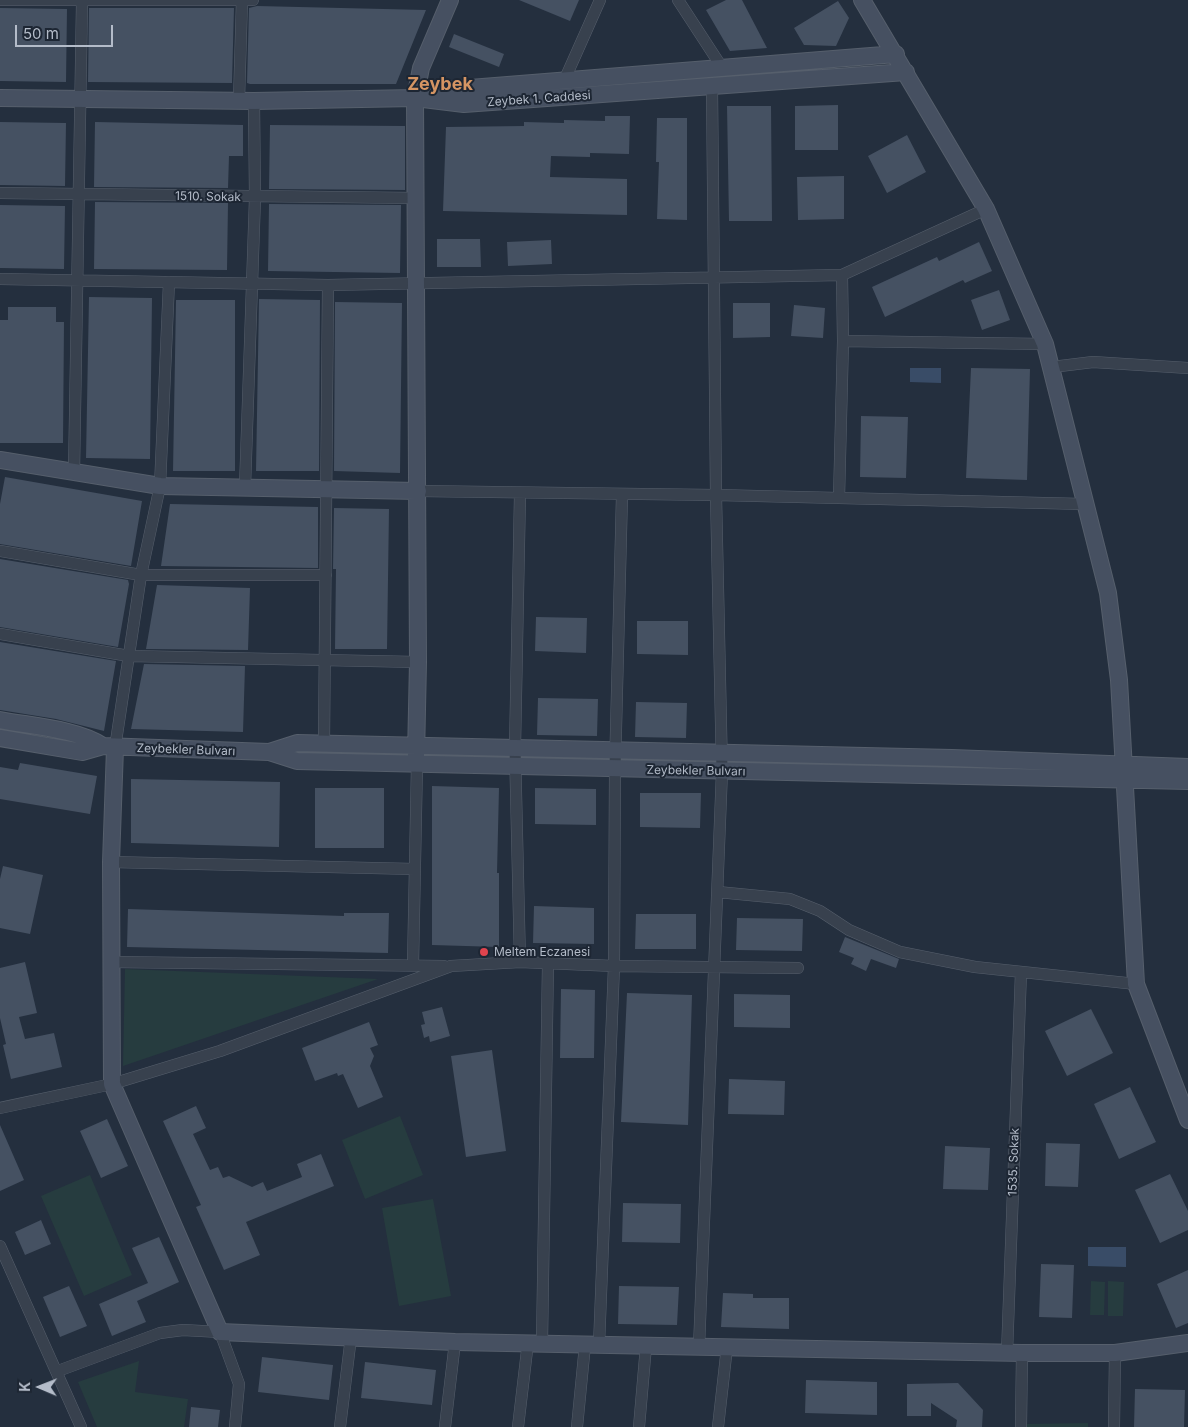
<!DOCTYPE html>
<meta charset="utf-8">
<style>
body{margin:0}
#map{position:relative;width:1188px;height:1427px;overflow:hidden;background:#242f3e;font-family:Inter,sans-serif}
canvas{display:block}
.north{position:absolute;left:15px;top:1362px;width:50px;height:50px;-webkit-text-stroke:4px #1d2633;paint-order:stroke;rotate:271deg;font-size:14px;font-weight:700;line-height:20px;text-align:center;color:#b4bcc9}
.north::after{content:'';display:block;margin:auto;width:18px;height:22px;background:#b4bcc9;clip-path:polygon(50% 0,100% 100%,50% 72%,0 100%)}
.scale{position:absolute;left:15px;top:25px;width:98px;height:22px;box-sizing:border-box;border:2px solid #b4bcc9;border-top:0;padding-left:6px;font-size:15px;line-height:18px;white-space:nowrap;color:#b4bcc9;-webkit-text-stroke:4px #1d2633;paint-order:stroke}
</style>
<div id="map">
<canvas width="1188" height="1427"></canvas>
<div class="north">K</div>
<div class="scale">50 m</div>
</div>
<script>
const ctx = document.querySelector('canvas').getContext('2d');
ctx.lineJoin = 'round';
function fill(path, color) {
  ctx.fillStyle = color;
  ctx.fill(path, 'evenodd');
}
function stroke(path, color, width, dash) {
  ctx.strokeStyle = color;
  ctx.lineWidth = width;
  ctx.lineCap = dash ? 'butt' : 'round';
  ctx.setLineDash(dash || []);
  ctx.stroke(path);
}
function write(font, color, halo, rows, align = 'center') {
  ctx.font = font + ' Inter,sans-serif';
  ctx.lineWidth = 4;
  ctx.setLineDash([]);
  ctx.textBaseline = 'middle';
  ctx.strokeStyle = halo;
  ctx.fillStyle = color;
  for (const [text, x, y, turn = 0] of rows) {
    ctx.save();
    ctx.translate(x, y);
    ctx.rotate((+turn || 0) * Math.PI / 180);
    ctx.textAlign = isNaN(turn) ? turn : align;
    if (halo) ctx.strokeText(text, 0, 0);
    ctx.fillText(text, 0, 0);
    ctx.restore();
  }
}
const green = new Path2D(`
 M 125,969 L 378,979 L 123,1066 Z
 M 400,1116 L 423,1175 L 365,1199 L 342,1140 Z
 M 90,1175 L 132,1275 L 84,1296 L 41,1196 Z
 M 433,1199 L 451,1296 L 399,1306 L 382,1208 Z
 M 1091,1281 L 1105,1282 L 1104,1315 L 1090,1315 Z
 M 1108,1281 L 1124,1282 L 1123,1316 L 1108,1316 Z
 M 139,1361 L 135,1392 L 188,1399 L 184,1427 L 97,1427 L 78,1382 Z
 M 1088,1423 L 1088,1427 L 1024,1427 L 1024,1424 Z`);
const water = new Path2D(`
 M 910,368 L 941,368 L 941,383 L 910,382 Z
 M 1088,1247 L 1126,1247 L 1126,1267 L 1088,1266 Z`);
const building = new Path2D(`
 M 519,0 L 579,0 L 570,21 Z
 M 726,0 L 742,0 L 767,48 L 730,51 L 706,10 Z
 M 838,1 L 849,18 L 836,46 L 804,45 L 794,28 Z
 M 257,6 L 426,10 L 396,84 L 250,84 L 247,83 L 249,8 Z
 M 0,8 L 67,9 L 66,82 L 0,81 Z
 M 89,8 L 234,8 L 232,83 L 88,82 Z
 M 454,34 L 504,54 L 499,67 L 449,47 Z
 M 838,105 L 838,150 L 795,150 L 795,106 Z
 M 727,106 L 771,106 L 772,221 L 729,221 Z
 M 605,116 L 630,116 L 629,154 L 590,153 L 590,157 L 551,156 L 550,177 L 627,179 L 627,215 L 443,211 L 446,127 L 524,126 L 524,122 L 564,123 L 564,120 L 605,121 Z
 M 657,118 L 687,118 L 687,220 L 657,219 L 659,162 L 656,162 Z
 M 0,122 L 66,123 L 65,186 L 0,185 Z
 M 95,122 L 243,125 L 243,156 L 229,156 L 228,188 L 94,187 Z
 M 270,125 L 405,126 L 405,190 L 269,189 Z
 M 907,135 L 926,172 L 887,193 L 868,156 Z
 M 844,176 L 844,219 L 798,220 L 797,177 Z
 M 95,202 L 228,203 L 227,270 L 94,269 Z
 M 269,204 L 401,205 L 400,273 L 268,271 Z
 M 0,205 L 65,206 L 64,269 L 0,268 Z
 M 437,239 L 480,239 L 481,267 L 437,267 Z
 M 551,240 L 552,264 L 508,266 L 507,242 Z
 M 979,242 L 992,271 L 965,283 L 963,280 L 885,317 L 872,287 L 937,257 L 939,261 Z
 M 999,290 L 1010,320 L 982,330 L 971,300 Z
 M 89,297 L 152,298 L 150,459 L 86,458 Z
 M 259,299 L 320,300 L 319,471 L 256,471 Z
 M 176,300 L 235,300 L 235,471 L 173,471 Z
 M 335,302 L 402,303 L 400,473 L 334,471 Z
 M 733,303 L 770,303 L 770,337 L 733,338 Z
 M 794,305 L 825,308 L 823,338 L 791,336 Z
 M 8,307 L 56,307 L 56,322 L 64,322 L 63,443 L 0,443 L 0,320 L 8,320 Z
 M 971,368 L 1030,369 L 1027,480 L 966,478 Z
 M 861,416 L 908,417 L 906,478 L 860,477 Z
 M 5,477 L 142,501 L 131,566 L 0,544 L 0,504 Z
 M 170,504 L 318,507 L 318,568 L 161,566 Z
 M 334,508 L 389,509 L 387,649 L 335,649 L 336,569 L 333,569 Z
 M 0,559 L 128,580 L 129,584 L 118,647 L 0,627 Z
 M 157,585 L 250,588 L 248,650 L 146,649 Z
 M 536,617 L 587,618 L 586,653 L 535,651 Z
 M 637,621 L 688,621 L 688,655 L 637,654 Z
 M 0,642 L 116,661 L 104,731 L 56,719 L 0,710 Z
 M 144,664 L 245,666 L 243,732 L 131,729 Z
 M 538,698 L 598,699 L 597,736 L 537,735 Z
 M 636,702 L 687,703 L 686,738 L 635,737 Z
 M 20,763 L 97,776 L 90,814 L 0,799 L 0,767 L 18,770 Z
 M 131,779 L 280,782 L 279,847 L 131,843 Z
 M 432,786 L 499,788 L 497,873 L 499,873 L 499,947 L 432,945 Z
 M 315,788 L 384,788 L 384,848 L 315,848 Z
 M 535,788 L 596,789 L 596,825 L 535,824 Z
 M 640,793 L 701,793 L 700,828 L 640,827 Z
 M 3,866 L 43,875 L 30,934 L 0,928 L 0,879 Z
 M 534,906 L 594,908 L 594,944 L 533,943 Z
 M 128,909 L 344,916 L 344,913 L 389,913 L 388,953 L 127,947 Z
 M 636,914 L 696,914 L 696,949 L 635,949 Z
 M 737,918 L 803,919 L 802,951 L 736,950 Z
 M 845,937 L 899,959 L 896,968 L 871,959 L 866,971 L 851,964 L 854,958 L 839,952 Z
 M 25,962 L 37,1013 L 19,1017 L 25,1039 L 54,1033 L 62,1067 L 11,1079 L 3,1045 L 6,1044 L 0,1018 L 0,968 Z
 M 561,989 L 595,990 L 594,1058 L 560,1058 Z
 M 627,993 L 692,995 L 688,1125 L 621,1122 Z
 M 734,994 L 790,995 L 790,1028 L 734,1027 Z
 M 442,1007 L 450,1036 L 430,1042 L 429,1036 L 424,1038 L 421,1025 L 425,1024 L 422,1012 Z
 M 1091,1009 L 1113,1053 L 1067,1076 L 1045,1031 Z
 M 369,1022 L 378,1045 L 370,1048 L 374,1056 L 370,1066 L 383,1097 L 358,1108 L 343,1074 L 338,1076 L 337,1073 L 315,1081 L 302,1048 Z
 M 492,1050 L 506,1151 L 466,1157 L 451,1056 Z
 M 729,1079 L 785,1081 L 784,1115 L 728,1114 Z
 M 1130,1087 L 1156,1142 L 1119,1159 L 1094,1104 Z
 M 196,1106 L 206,1128 L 193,1134 L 210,1170 L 218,1167 L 223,1178 L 229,1176 L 252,1187 L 263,1182 L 267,1191 L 302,1177 L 297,1164 L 321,1154 L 334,1186 L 246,1222 L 260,1255 L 224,1270 L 196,1207 L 201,1205 L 163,1121 Z
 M 107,1119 L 128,1166 L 101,1178 L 80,1131 Z
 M 0,1125 L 24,1180 L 0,1191 Z
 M 1046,1143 L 1080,1144 L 1078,1187 L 1045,1186 Z
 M 945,1146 L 990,1148 L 988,1190 L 943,1189 Z
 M 1170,1174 L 1188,1211 L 1188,1230 L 1160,1243 L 1135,1190 Z
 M 623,1203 L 681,1204 L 680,1243 L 622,1242 Z
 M 41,1220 L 51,1244 L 25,1255 L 15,1232 Z
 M 159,1237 L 179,1282 L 137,1301 L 146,1322 L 112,1336 L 99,1304 L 148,1283 L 132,1248 Z
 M 1041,1264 L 1074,1265 L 1072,1318 L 1039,1317 Z
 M 1188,1270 L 1188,1323 L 1176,1328 L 1157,1284 Z
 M 69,1286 L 87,1326 L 60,1337 L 43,1297 Z
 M 619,1286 L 679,1287 L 677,1325 L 618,1324 Z
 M 723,1293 L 753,1294 L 753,1298 L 789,1298 L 789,1329 L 721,1327 Z
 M 262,1357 L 333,1365 L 329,1400 L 258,1392 Z
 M 365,1362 L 436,1370 L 432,1405 L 361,1398 Z
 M 806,1380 L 877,1382 L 877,1415 L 805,1413 Z
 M 958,1383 L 983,1410 L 982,1427 L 956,1427 L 957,1420 L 931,1403 L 931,1416 L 907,1416 L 907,1384 Z
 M 1135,1389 L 1185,1390 L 1184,1427 L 1134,1427 Z
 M 191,1407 L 220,1410 L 218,1427 L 189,1427 Z`);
const street = new Path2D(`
 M 0,0 L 253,0
 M 678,0 L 723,69
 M 564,81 L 600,0
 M 239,100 L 242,0
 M 0,193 L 415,198
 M 842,275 L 843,341 L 1045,344
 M 0,279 L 328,285 L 842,275 L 986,209
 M 1052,367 L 1093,362 L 1188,368
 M 74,473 L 82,2
 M 245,487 L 255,198 L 254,101
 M 418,491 L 716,495 L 1084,504
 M 520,494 L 515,748 L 520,962
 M 839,498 L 843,341
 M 0,551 L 141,575 L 326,575
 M 0,634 L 129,656 L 418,662
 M 324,744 L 328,285
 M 115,748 L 141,575 L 160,486 L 169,282
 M 111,862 L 415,869
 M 718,892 L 790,899 L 820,911 L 849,930 L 900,952 L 975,967 L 1136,984
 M 111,962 L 444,966
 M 413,965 L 417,764
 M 0,1108 L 112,1084 L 220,1051 L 451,966 L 520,962 L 614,966 L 798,968
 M 0,1246 L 81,1427
 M 542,1343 L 548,963
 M 599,1345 L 614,966 L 615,769 L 622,495
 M 699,1347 L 722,771 L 716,495 L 712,87
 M 1007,1353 L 1021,972
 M 58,1371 L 160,1333 L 183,1330 L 220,1332 L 239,1384 L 235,1427
 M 340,1427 L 351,1337
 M 445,1427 L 455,1342
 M 518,1427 L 528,1342
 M 577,1427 L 585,1345
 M 639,1427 L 646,1346
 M 718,1427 L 727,1347
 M 1021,1427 L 1022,1353
 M 1114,1427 L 1115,1353`);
const secondary = new Path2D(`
 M 862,0 L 986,209 L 1045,344 L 1108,593 L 1119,680 L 1136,984 L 1188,1120
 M 0,98 L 254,101 L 415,98 L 464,104 L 906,72
 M 430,98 L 445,90 L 896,54
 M 0,460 L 160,486 L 418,491
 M 0,720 C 31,726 78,729 103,746
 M 0,738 L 82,752 L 103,746 L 269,752 L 297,761 L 1188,781
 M 115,748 L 111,862 L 112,1084 L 220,1332 L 455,1342 L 1022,1353 L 1115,1353 L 1188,1343
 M 269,752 L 297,743 L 952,758 L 1188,767
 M 416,756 L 418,662 L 415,98 L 421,68 L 450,0`);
const markers = [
 [484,952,5,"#e0444e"]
];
const streetNames = [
 ["Zeybek 1. Caddesi",539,99,-4],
 ["1510. Sokak",208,197,1],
 ["Zeybekler Bulvarı",186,750,2],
 ["Zeybekler Bulvarı",696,771,1],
 ["1535. Sokak",1014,1162,-88]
];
const poiNames = [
 ["Meltem Eczanesi",494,952]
];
const districtNames = [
 ["Zeybek",440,85]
];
fill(green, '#263c3f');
fill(water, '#394c67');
fill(building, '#455162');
stroke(street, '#565f6c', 12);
stroke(secondary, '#565f6c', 18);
stroke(street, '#38414e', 11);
stroke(secondary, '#465061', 16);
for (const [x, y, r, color] of markers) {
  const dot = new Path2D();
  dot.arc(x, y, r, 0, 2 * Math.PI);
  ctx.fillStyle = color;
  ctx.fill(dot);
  stroke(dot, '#1d2633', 2);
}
write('12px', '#b4bcc9', '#1d2633', streetNames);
write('12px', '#b4bcc9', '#1d2633', poiNames, 'left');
write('bold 18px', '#d59563', '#1d2633', districtNames);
</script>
